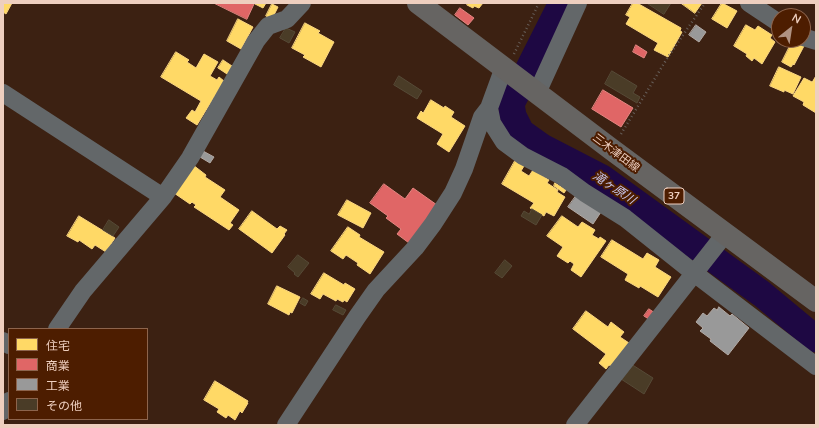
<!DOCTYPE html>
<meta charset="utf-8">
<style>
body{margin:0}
#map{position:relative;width:819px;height:428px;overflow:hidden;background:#3c2112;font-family:Mulish,"Noto Sans JP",sans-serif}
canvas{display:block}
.frame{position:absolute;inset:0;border:4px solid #eecfbf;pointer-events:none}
.legend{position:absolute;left:8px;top:328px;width:140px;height:92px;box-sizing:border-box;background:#4d1d00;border:1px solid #8d644c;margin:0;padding:5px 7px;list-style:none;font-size:12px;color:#eecfbf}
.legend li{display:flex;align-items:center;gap:8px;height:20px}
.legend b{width:20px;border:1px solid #8d644c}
.north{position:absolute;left:771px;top:8px;width:40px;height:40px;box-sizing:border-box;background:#4d1d00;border:1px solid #8d644c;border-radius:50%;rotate:30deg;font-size:11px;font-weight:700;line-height:16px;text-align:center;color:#eecfbf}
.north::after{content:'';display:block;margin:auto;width:14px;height:18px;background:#b09282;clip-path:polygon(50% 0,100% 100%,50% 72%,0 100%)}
</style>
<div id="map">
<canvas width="819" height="428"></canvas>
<div class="frame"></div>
<ul class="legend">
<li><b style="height:11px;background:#ffd966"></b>住宅</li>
<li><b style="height:11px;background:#e06666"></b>商業</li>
<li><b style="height:11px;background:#999"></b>工業</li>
<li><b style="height:11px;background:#4a3c27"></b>その他</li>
</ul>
<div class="north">N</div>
</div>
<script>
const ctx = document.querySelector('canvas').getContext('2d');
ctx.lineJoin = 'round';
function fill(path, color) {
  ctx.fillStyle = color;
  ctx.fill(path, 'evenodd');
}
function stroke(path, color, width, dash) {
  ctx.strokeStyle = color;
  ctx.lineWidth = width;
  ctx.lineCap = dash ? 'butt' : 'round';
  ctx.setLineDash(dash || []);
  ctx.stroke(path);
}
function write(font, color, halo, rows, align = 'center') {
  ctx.font = font + ' Mulish,"Noto Sans JP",sans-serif';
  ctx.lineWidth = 4;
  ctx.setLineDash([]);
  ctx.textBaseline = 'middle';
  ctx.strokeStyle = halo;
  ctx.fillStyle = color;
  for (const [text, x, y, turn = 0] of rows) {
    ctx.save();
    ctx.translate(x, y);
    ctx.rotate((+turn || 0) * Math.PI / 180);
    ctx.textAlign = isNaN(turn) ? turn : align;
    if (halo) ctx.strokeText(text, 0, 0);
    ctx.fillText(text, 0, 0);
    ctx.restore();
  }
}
const homes = new Path2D(`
 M 3,3 L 12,3 L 6,14 L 3,12 Z
 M 255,3 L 266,3 L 263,8 L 255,4 Z
 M 468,3 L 483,3 L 479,8 L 474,6 L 473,8 L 467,5 Z
 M 633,3 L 637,3 L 681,28 L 680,31 L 682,32 L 668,57 L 654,50 L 658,43 L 626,24 L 630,17 L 626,15 Z
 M 681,3 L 702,3 L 695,13 Z
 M 722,3 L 737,11 L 727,28 L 712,19 Z
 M 272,4 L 278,7 L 272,19 L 266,16 Z
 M 238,19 L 253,27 L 241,49 L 227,41 Z
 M 305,23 L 320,31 L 318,33 L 334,42 L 321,67 L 303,57 L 305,55 L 292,48 Z
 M 746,25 L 755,30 L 758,26 L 772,35 L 770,38 L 775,42 L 762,64 L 754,58 L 752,61 L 746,56 L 747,54 L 734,46 Z
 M 793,40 L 804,46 L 794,65 L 793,64 L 791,67 L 782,62 Z
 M 176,52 L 189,60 L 187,62 L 196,68 L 204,54 L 218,62 L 210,76 L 217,80 L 219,77 L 224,81 L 197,125 L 186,118 L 192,110 L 195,112 L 201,101 L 161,77 Z
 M 223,60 L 232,66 L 227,74 L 218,68 Z
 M 779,67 L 801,77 L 793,94 L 784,90 L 784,92 L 770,86 Z
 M 816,76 L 816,113 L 803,105 L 804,102 L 793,96 L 804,78 L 812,82 Z
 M 431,100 L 444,108 L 445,106 L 454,112 L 451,117 L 465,126 L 449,152 L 437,144 L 443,134 L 417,118 L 421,111 L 423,113 Z
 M 515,161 L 524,166 L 521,171 L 529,176 L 533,170 L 549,180 L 547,183 L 558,190 L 557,192 L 565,197 L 554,216 L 546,212 L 544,216 L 530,208 L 534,203 L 502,184 Z
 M 193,165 L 206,175 L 205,177 L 225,190 L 220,197 L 239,210 L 230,223 L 233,225 L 229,230 L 194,207 L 196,205 L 192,202 L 190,204 L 174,193 Z
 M 555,183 L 566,190 L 564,193 L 554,186 Z
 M 347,200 L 371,213 L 363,228 L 338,215 Z
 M 252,211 L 277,229 L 280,226 L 287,230 L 284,234 L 285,235 L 272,253 L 239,229 Z
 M 79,216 L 115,238 L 106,252 L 95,245 L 92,249 L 79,240 L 78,242 L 67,236 Z
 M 562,216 L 578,227 L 582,222 L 595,230 L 592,235 L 599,239 L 600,237 L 606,241 L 581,277 L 571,270 L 574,264 L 570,261 L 568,263 L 557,256 L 563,247 L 547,236 Z
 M 348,227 L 360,235 L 359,237 L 384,252 L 370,274 L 357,265 L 358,263 L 346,255 L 343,259 L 331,251 Z
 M 612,240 L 643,259 L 647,253 L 659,260 L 655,267 L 671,277 L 658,297 L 640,286 L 639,288 L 625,280 L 628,274 L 601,257 Z
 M 324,273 L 344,285 L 345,283 L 355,289 L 347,302 L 344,300 L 343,302 L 337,299 L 336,301 L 323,294 L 320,299 L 311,294 Z
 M 277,286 L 300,297 L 292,313 L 290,312 L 289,315 L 268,304 Z
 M 586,311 L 608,327 L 611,322 L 624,332 L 620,337 L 629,343 L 611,366 L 609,365 L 606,369 L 599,363 L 606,354 L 573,329 Z
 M 215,381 L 248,401 L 247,403 L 248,403 L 242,413 L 240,411 L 235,420 L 228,415 L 226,418 L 217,412 L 219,409 L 204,400 Z`);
const shops = new Path2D(`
 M 214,3 L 252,3 L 254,4 L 247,19 Z
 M 460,8 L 474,18 L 468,25 L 455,15 Z
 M 636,45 L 647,52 L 644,58 L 633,52 Z
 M 603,90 L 633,108 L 621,127 L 592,109 Z
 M 384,184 L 405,199 L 413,188 L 437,205 L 409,243 L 397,234 L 401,229 L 386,218 L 388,216 L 370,203 Z
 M 649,309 L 655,313 L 650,320 L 644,316 Z`);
const industry = new Path2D(`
 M 696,25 L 706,32 L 699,42 L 689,35 Z
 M 203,151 L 214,157 L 210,163 L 200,157 Z
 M 576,196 L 601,212 L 593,224 L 568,207 Z
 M 719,307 L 730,316 L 732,314 L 749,328 L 728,355 L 710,341 L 711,339 L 700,331 L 703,328 L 696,322 L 703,313 L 707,316 L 714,308 L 717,310 Z`);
const river = new Path2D(`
 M 562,3 L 511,104 L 513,116 L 521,132 L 542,147 L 602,178 L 762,294 L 816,339`);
const building = new Path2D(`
 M 647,3 L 671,3 L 664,14 Z
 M 286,28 L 295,32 L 289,43 L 280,38 Z
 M 612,71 L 637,86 L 633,93 L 640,97 L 637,103 L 605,84 Z
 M 399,76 L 422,91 L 417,99 L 394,85 Z
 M 532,209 L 542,215 L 536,225 L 521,216 L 524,211 L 529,214 Z
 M 109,220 L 119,227 L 113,236 L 103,230 Z
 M 298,255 L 309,263 L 298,277 L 294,274 L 295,273 L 288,267 Z
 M 505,260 L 512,266 L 502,278 L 495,273 Z
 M 303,298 L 308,301 L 305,306 L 300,303 Z
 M 336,305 L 346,310 L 343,315 L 333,310 Z
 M 631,364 L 653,378 L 644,394 L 621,379 Z`);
const path = new Path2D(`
 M 514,54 L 539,3
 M 621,134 L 668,57 L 705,3`);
const minor = new Path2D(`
 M 749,3 L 779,23
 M 803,37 L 816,41
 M 504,67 L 489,108 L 492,123 L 504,142 L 523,156 L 562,176 L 585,193 L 625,218 L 694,273 L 816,366
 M 3,93 L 163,197
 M 537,93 L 578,3
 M 57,329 L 83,291 L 163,197 L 190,158 L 256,41 L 268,26 L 287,19 L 302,3
 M 3,341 L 9,345
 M 3,411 L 9,401
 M 286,425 L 357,317 L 376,290 L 415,248 L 433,224 L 453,193 L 464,169 L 482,117 L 489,108
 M 575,425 L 725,234`);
const primary = new Path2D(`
 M 418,3 L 611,149 L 816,301`);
const shields = [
 [674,196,20]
];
const shieldNames = [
 ["37",674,196]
];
const streetNames = [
 ["三木津田線",616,153,37]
];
const waterNames = [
 ["滝ヶ原川",614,188,34]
];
fill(homes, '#ffd966');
stroke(homes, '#fad681', 1);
fill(shops, '#e06666');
stroke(shops, '#e48681', 1);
fill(industry, '#999');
stroke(industry, '#b2a9a4', 1);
stroke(river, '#1e0843', 27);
fill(building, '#4a3c27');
stroke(building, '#564a37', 1);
stroke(path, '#665e59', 2.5, [1, 3]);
stroke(minor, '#636769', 18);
stroke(primary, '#666462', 22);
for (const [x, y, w] of shields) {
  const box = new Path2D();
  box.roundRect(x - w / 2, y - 8, w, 16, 3);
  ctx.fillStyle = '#4d1d00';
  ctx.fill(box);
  stroke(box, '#eecfbf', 1);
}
write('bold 10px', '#eecfbf', null, shieldNames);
write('11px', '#eecfbf', '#4d1d00', streetNames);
write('italic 12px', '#cac8f0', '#4d1d00', waterNames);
</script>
